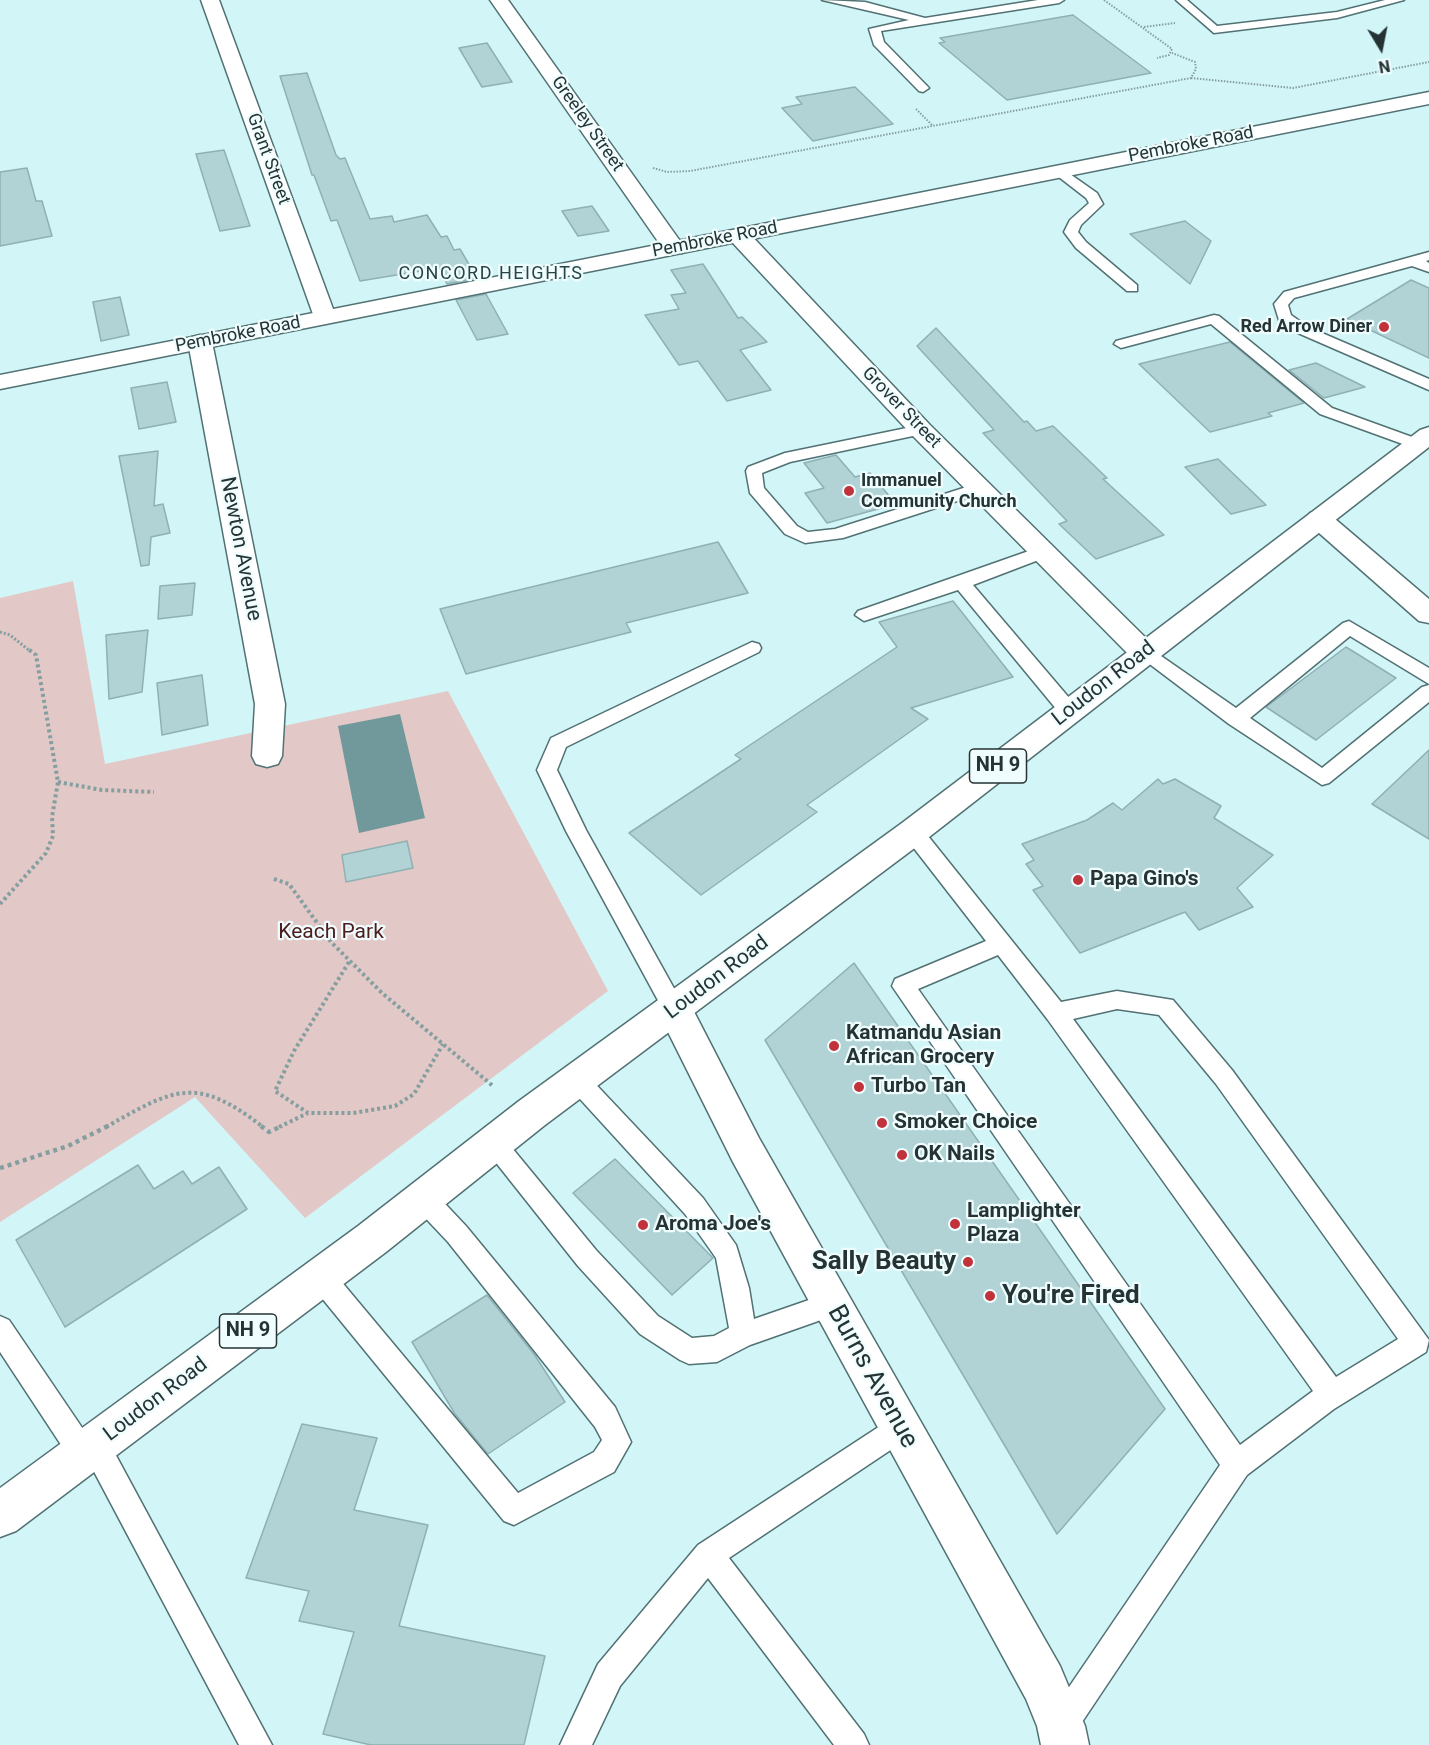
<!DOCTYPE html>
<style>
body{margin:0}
#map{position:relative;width:1429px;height:1745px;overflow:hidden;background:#d2f5f7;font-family:Roboto,sans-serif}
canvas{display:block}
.north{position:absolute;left:1351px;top:18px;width:60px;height:60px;-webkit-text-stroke:4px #f0fdfe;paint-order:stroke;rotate:170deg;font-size:16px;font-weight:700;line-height:24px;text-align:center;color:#253334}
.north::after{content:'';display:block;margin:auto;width:21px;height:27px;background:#253334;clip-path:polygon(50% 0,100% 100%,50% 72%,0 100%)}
</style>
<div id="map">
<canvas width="1429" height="1745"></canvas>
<div class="north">N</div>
</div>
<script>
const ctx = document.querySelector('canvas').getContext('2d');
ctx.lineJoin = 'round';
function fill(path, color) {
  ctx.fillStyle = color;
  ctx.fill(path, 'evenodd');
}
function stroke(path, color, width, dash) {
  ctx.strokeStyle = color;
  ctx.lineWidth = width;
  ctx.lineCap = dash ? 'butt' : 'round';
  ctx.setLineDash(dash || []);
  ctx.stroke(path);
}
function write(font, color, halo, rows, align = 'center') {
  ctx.font = font + ' Roboto,sans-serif';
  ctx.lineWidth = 4.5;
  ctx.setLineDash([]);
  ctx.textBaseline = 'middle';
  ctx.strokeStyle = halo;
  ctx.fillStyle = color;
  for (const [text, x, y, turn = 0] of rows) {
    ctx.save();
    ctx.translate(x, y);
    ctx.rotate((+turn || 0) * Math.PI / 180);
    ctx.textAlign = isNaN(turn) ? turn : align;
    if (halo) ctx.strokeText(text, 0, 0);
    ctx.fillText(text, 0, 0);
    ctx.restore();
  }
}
const green = new Path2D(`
 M 73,581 L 105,764 L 448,691 L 608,991 L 305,1218 L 195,1097 L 0,1222 L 0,598 Z`);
const water = new Path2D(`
 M 400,714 L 425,818 L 359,833 L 338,726 Z`);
const building = new Path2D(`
 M 1073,15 L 1151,73 L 1007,100 L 939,43 L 945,42 L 940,38 Z
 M 487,43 L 512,82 L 482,87 L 459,48 Z
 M 307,73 L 336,155 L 340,159 L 345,158 L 370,219 L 392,216 L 394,222 L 427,215 L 441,237 L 447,236 L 454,250 L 460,249 L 477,278 L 447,284 L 439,268 L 360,281 L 337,220 L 331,221 L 314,175 L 312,175 L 280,76 Z
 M 855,87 L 893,124 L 813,141 L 782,108 L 802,104 L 796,97 Z
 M 224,150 L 250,226 L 220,231 L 196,154 Z
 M 27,168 L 36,201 L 42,201 L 52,236 L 0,246 L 0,172 Z
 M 592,206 L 609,231 L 578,236 L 562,211 Z
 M 1185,221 L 1211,241 L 1190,284 L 1130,234 Z
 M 703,264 L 738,318 L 742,317 L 767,342 L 740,350 L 771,390 L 727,401 L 698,361 L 679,365 L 645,315 L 679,309 L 671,295 L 686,293 L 671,270 Z
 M 1411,280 L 1429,288 L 1429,358 L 1347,319 Z
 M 486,294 L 508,334 L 477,340 L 456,300 Z
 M 120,297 L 129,335 L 101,341 L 93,302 Z
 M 936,328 L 1024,422 L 1027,421 L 1036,431 L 1053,426 L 1107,478 L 1103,479 L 1164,535 L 1096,559 L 1059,524 L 1067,521 L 983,433 L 994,430 L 917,346 Z
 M 1230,342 L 1304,403 L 1268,413 L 1272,416 L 1210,432 L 1139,364 Z
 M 1316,363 L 1365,387 L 1324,398 L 1289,370 Z
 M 167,382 L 176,422 L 139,429 L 131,388 Z
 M 158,451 L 154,506 L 163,504 L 170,533 L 151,537 L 149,565 L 141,566 L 119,456 Z
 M 836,455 L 855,477 L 870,473 L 896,504 L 827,523 L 805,493 L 824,488 L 804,463 Z
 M 1218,459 L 1266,505 L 1231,514 L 1185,467 Z
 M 718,542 L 748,593 L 626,623 L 631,632 L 466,674 L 440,609 Z
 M 195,583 L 192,615 L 158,619 L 160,586 Z
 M 953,601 L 1013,677 L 911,708 L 928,719 L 807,805 L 817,812 L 701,895 L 629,833 L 741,759 L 735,755 L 897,647 L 879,622 Z
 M 148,630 L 142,692 L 109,699 L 106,635 Z
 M 1346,647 L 1396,678 L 1316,740 L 1266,707 Z
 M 202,675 L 208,725 L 162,735 L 157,683 Z
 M 1429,750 L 1429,839 L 1372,804 Z
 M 1158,779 L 1163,784 L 1175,779 L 1221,806 L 1214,818 L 1273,855 L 1237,888 L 1253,907 L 1199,930 L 1185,912 L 1080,953 L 1033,890 L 1043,886 L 1026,864 L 1034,860 L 1022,844 L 1087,820 L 1113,803 L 1122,810 Z
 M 407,841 L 413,868 L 346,882 L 342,855 Z
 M 854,963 L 1165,1409 L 1057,1534 L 765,1040 Z
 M 615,1159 L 713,1258 L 672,1295 L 573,1193 Z
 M 138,1165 L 154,1189 L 183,1171 L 192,1184 L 219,1167 L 247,1209 L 65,1327 L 16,1240 Z
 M 487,1295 L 534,1354 L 565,1402 L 488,1454 L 455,1414 L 412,1342 Z
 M 302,1424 L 377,1438 L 354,1510 L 428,1525 L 399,1626 L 545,1656 L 524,1745 L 371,1745 L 323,1734 L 354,1632 L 299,1621 L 309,1591 L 246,1578 Z`);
const pathFar3 = new Path2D(`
 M 1104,0 L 1172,49 L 1169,55 L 1157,58
 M 1144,27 L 1175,23
 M 1191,78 L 1293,88 L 1429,62
 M 916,109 L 933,126
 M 653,168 L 667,172 L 690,171 L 1191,78 L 1196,69 L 1195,62 L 1172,53`);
const pathFar2 = new Path2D(`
 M 0,632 L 10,635 L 30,651`);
const pathFar1 = new Path2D(`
 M 58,782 L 102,790 L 154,792
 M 274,879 L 289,884 L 331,942 L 382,993 L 493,1086
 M 0,904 L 46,853 L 53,836 L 52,817 L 58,782 L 36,655 L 28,649
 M 349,962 L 294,1051 L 275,1091 L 308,1113 L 353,1113 L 395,1106 L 414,1094 L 443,1044
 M 106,1127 C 175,1088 196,1075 263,1127
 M 279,1127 L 308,1113`);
const path = new Path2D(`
 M 261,1126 L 269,1132 L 282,1126
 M 0,1168 L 68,1146 L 108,1126`);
const service = new Path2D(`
 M 822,0 L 865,2 L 925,18 L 1038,0 L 1064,0 L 1059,3 L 881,31 L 884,42 L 929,88 L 923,92 L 919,91 L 874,45 L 869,29 L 909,20 Z
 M 1176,0 L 1187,0 L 1217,26 L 1337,12 L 1385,0 L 1404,0 L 1337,18 L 1214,33 Z
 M 1060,167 L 1097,193 L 1103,204 L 1081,225 L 1078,232 L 1086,242 L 1137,285 L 1137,291 L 1127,291 L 1076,248 L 1064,232 L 1070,220 L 1089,203 L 1086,198 L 1055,174 L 1054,171 Z
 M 1429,252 L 1429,260 L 1426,261 L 1429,263 L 1429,272 L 1412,266 L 1294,298 L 1288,305 L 1291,315 L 1308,327 L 1429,379 L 1429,390 L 1298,333 L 1279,320 L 1274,304 L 1284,292 Z
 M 1214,315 L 1219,316 L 1332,408 L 1423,441 L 1425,444 L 1417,449 L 1411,447 L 1320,414 L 1211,324 L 1121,348 L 1114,344 L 1116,341 Z
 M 921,425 L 929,430 L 927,433 L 790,462 L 762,473 L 764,488 L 797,526 L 808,532 L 835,529 L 979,483 L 985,484 L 987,488 L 985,492 L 843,538 L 805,543 L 785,534 L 750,493 L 746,471 L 748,467 L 785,453 Z
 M 1043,546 L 1049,548 L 1052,552 L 1049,556 L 973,585 L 1076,706 L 1079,711 L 1076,716 L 1062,716 L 958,590 L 864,621 L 855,615 L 858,611 Z
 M 1349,621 L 1429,668 L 1429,684 L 1350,636 L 1250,718 L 1322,768 L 1422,687 L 1429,685 L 1429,702 L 1329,783 L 1322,785 L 1229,724 L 1135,653 L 1137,649 L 1151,649 L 1236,708 L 1343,623 Z
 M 752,642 L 759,644 L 761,648 L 759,652 L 566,747 L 557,770 L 586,830 L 686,1010 L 683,1017 L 675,1019 L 667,1017 L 566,831 L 537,770 L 551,738 Z
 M 913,824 L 920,826 L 1061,1002 L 1117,991 L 1173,1000 L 1232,1070 L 1429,1340 L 1426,1352 L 1334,1409 L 1247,1475 L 1072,1737 L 1061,1741 L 1050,1737 L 1046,1726 L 1050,1715 L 1220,1465 L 892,986 L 895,979 L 986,941 L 906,838 L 903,832 L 906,826 ZM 998,955 L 1048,1020 L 1313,1391 L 1240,1445 L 918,989 ZM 1117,1009 L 1159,1015 L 1216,1084 L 1398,1339 L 1336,1377 L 1073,1019 Z
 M 578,1071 L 586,1074 L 703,1198 L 736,1245 L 749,1288 L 754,1319 L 832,1292 L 841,1295 L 845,1304 L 841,1313 L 750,1345 L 717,1362 L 689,1364 L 680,1360 L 640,1334 L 578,1266 L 482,1145 L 485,1137 L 494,1134 L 503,1137 L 596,1250 L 658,1316 L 692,1338 L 714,1336 L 729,1328 L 716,1258 L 685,1214 L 570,1088 L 566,1081 L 570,1074 Z
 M 424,1188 L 433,1191 L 466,1226 L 615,1407 L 631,1442 L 614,1472 L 514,1525 L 504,1521 L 312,1286 L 308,1277 L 312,1268 L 321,1265 L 330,1268 L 518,1493 L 594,1452 L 602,1440 L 595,1427 L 448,1242 L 415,1207 L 412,1199 L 415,1191 Z
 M 0,1316 L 9,1320 L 87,1435 L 95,1431 L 105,1435 L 272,1745 L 239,1745 L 90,1464 L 83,1467 L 73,1463 L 0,1352 Z
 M 900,1413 L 910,1417 L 914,1427 L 910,1437 L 729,1558 L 864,1734 L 869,1745 L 834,1745 L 708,1578 L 620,1686 L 592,1745 L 560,1745 L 598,1664 L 698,1545 Z`);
const minor = new Path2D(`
 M 201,0 L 219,0 L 336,317 L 333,322 L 317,322 L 314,317 Z
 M 490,0 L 508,0 L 685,248 L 682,253 L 666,253 Z
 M 739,230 L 747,231 L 930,425 L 1154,646 L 1159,653 L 1154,660 L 1144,663 L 1134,660 L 912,435 L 731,241 L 728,236 L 731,231 Z
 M 200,335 L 208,337 L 212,342 L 285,704 L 282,756 L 278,764 L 267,767 L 256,764 L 252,756 L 255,704 L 188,342 L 192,337 Z
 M 1319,511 L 1328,513 L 1429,599 L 1429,623 L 1419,621 L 1310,525 L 1306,519 L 1310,513 Z
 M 675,995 L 688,1000 L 759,1138 L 1060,1666 L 1085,1726 L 1089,1745 L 1041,1745 L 1037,1726 L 1026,1699 L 733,1162 L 657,1010 L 662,1000 Z`);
const tertiary = new Path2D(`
 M 1429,92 L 1429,104 L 0,389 L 0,375 Z`);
const primary = new Path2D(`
 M 1429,427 L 1429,447 L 924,841 L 545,1125 L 386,1252 L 16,1531 L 0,1537 L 0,1488 L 358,1226 L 519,1101 L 902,823 L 1420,430 Z`);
const markers = [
 [1384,327,6,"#c2323b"],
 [849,491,6,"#c2323b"],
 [1078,880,6,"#c2323b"],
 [834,1046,6,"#c2323b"],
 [859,1087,6,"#c2323b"],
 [882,1123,6,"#c2323b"],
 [902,1155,6,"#c2323b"],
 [955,1224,6,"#c2323b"],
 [643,1225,6,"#c2323b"],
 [968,1262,6,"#c2323b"],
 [990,1296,6,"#c2323b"]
];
const farStreetnames = [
 ["Greeley Street",587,124,55],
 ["Pembroke Road",1191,145,-11],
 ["Grant Street",268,159,70],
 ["Pembroke Road",715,240,-11],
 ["Pembroke Road",238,335,-11],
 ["Grover Street",901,408,46]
];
const farNeighbourhoodnames = [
 ["CONCORD HEIGHTS",491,274]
];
const farPoinames = [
 ["Red Arrow Diner",1372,327],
 ["Immanuel",861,481,"left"],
 ["Community Church",861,502,"left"]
];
const shields = [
 [998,766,57],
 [248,1331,57]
];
const shieldNames = [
 ["NH 9",998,766],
 ["NH 9",248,1331]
];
const streetNames = [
 ["Newton Avenue",240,549,79],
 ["Loudon Road",1104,684,-38],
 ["Loudon Road",717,978,-37],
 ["Loudon Road",156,1400,-37]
];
const poiNames = [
 ["Papa Gino's",1090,880],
 ["Katmandu Asian",846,1034],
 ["African Grocery",846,1058],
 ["Turbo Tan",871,1087],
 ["Smoker Choice",894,1123],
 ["OK Nails",914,1155],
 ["Lamplighter",967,1212],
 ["Plaza",967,1236],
 ["Aroma Joe's",655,1225]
];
const parkNames = [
 ["Keach Park",331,933]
];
const nearPoinames = [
 ["Sally Beauty",956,1262],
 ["You're Fired",1002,1296,"left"]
];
const nearStreetnames = [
 ["Burns Avenue",872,1377,61]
];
fill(green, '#e2c8c6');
fill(water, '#71989b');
fill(building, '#b1d3d5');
stroke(building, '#8fb1b3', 1.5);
stroke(service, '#517173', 3);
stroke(minor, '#517173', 3);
stroke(tertiary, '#517173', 3);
stroke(primary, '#517173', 3);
stroke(pathFar3, '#859fa0', 2, [1.5, 1.5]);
stroke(pathFar2, '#859fa0', 3, [2, 2]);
stroke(pathFar1, '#859fa0', 4, [3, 3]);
stroke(path, '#859fa0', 4.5, [4, 4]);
fill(service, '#fff');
fill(minor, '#fff');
fill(tertiary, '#fff');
fill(primary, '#fff');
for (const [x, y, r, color] of markers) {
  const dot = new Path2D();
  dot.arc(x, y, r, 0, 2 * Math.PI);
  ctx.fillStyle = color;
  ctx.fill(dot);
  stroke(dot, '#f0fdfe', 2);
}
write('18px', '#253334', '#f0fdfe', farStreetnames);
ctx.letterSpacing = '1.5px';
write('18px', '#274547', '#f0fdfe', farNeighbourhoodnames);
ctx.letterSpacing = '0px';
write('bold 18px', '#253334', '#f0fdfe', farPoinames, 'right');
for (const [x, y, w] of shields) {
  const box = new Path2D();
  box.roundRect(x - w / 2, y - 17, w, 34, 4.5);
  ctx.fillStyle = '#f0fdfe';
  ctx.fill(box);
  stroke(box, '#253334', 1.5);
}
write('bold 20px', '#253334', null, shieldNames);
write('21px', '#253334', '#f0fdfe', streetNames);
write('bold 21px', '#253334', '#f0fdfe', poiNames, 'left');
write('21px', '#4d1d1d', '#f0fdfe', parkNames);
write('bold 26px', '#253334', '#f0fdfe', nearPoinames, 'right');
write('26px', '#253334', '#f0fdfe', nearStreetnames);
</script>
